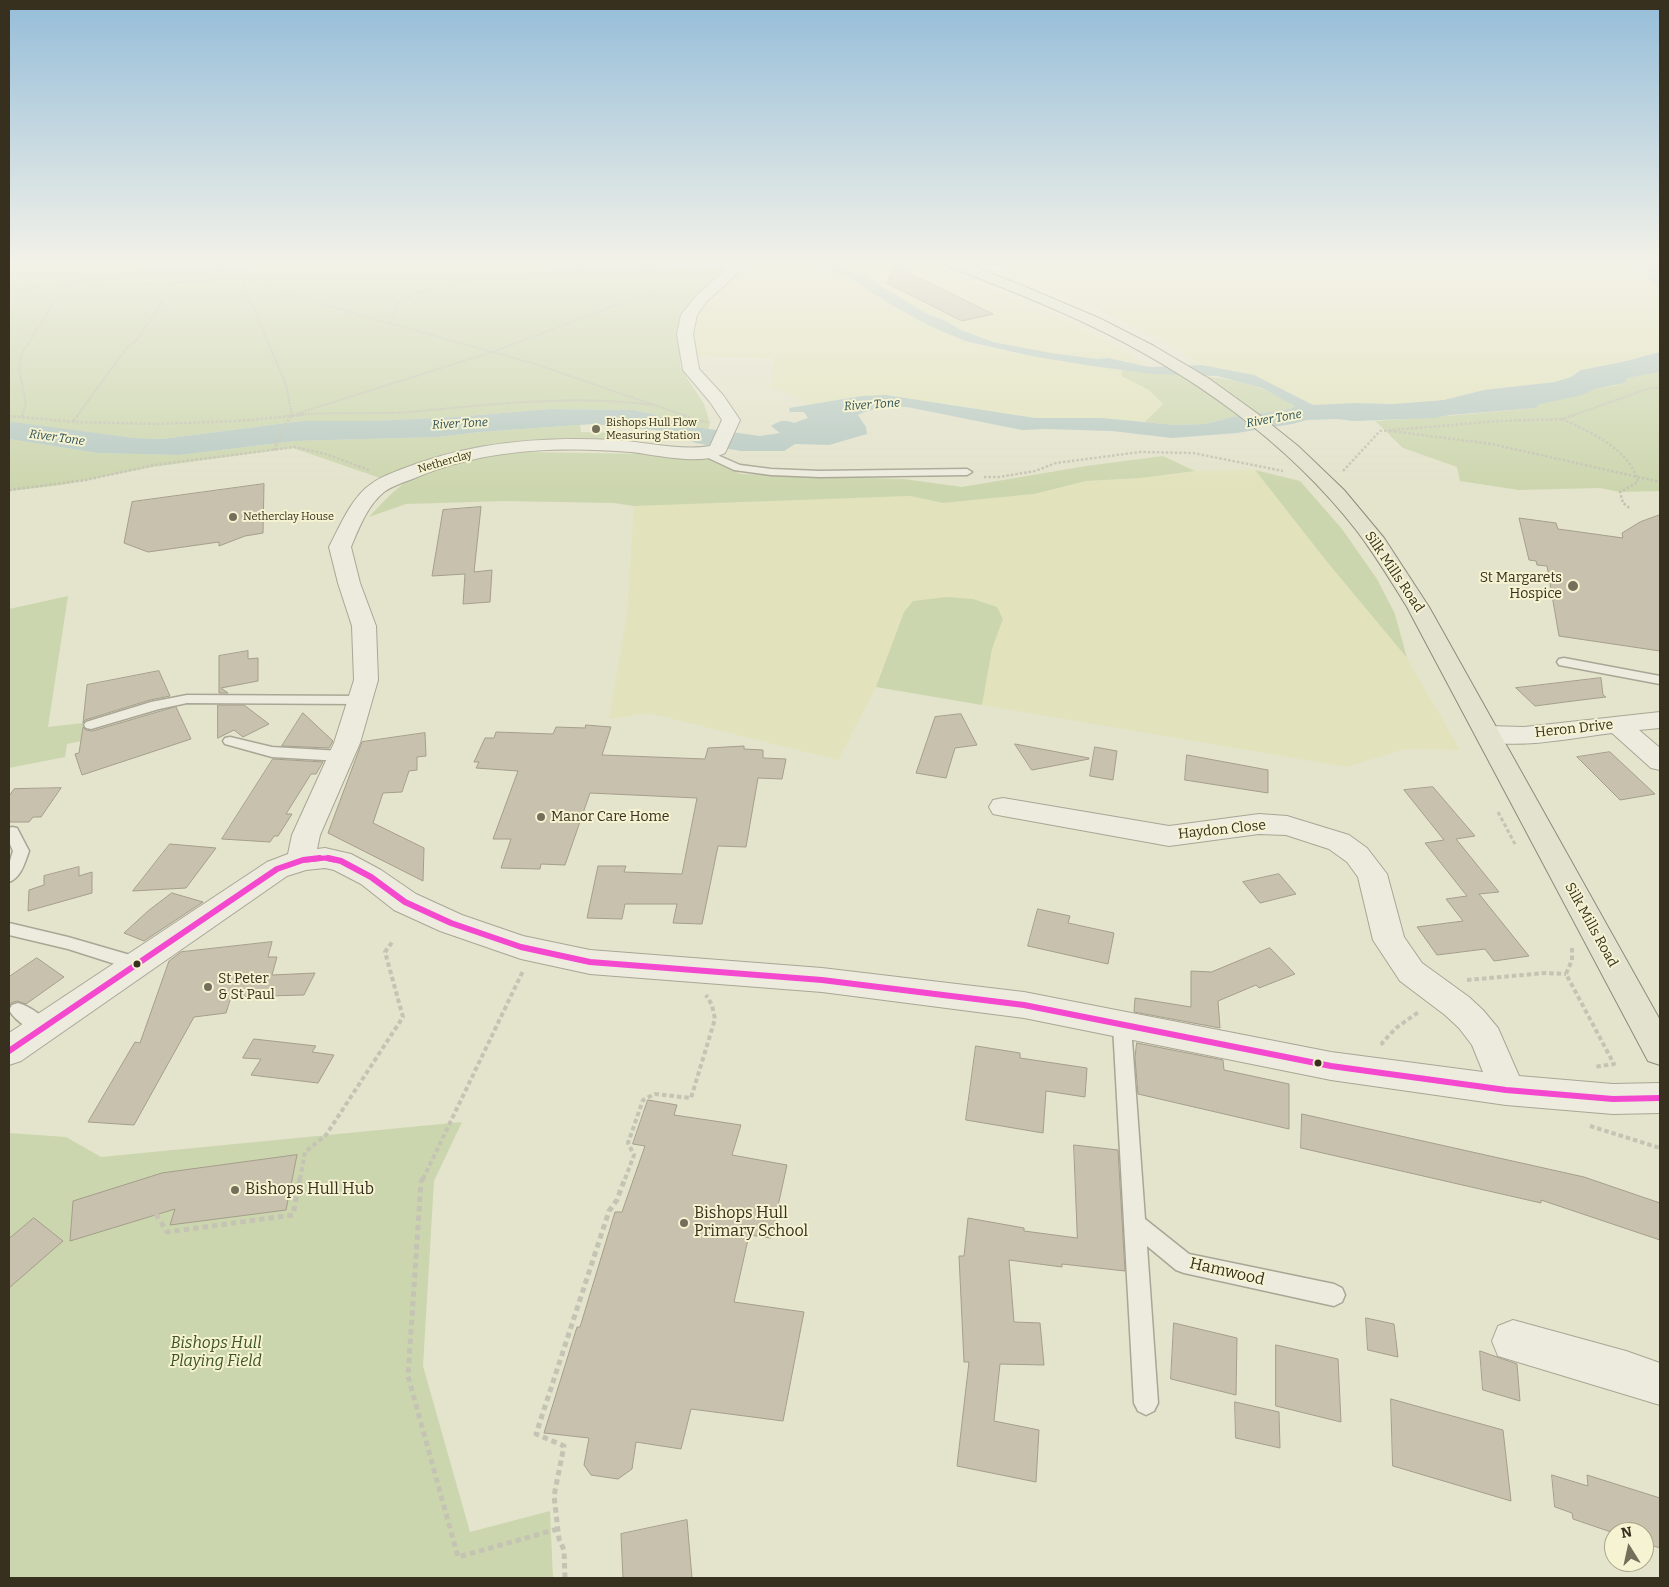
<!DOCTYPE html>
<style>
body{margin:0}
#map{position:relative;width:1669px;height:1587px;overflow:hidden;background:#e4e3cc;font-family:Bitter,serif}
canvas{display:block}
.frame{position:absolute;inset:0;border:10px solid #37301e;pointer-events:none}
.north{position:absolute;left:1604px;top:1522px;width:50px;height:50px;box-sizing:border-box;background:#f5f3d2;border:1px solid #a9a58a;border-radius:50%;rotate:350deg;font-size:14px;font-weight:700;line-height:20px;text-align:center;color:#37301e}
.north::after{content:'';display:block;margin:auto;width:18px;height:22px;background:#746f5b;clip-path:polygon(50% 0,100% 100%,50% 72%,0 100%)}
</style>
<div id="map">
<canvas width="1669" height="1587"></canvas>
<div class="frame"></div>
<div class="north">N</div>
</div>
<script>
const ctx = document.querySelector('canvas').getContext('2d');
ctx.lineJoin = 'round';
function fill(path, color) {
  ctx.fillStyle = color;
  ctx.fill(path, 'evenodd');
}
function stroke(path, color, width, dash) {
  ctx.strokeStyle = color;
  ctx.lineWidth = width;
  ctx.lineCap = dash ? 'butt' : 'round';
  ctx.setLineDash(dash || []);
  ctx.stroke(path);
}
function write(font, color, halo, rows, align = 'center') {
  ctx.font = font + ' Bitter,serif';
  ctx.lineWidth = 4;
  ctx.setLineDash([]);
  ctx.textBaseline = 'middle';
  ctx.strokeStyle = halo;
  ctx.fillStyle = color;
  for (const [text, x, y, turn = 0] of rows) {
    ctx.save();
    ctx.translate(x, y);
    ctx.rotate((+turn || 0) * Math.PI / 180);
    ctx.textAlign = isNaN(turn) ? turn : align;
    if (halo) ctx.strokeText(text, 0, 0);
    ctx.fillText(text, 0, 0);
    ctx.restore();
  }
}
const farmland = new Path2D(`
 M 757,263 L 806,263 L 818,266 L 851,279 L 893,306 L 932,327 L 965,341 L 988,348 L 1092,366 L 1123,369 L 1121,376 L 1149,390 L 1163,404 L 1145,422 L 1102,418 L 1035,418 L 886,395 L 811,405 L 782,390 L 772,388 L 774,358 L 696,357 L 693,333 L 699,312 L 713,295 L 737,274 Z
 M 830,263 L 930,263 L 1058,317 L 1106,341 L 1149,367 L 1115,359 L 1097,359 L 1051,353 L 993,342 L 961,330 L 944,320 L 927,314 Z
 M 1011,263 L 1638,263 L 1650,275 L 1647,278 L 1660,288 L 1660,352 L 1575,373 L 1571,377 L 1555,382 L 1484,390 L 1444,400 L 1393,404 L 1356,403 L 1313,405 L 1254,375 L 1202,365 L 1157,337 L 1077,301 L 996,270 Z
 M 1255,470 L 1328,563 L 1407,658 L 1460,750 L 1406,749 L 1346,767 L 982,705 L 992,649 L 1003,619 L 996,607 L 973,599 L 904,612 L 876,687 L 838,760 L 649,713 L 609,719 L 627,615 L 634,506 L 910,496 L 943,503 L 1034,494 L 1086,481 L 1140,478 L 1195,471 Z`);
const green = new Path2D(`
 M 9,263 L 161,263 L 165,266 L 197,267 L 229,263 L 577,263 L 725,266 L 724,273 L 679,329 L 680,367 L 704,404 L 710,423 L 708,430 L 687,426 L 653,414 L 634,410 L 550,409 L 454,417 L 372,421 L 302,421 L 162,439 L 134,438 L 9,423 Z
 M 1123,369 C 1187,379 1237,368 1295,406 L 1290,409 L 1232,417 L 1206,424 L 1175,425 L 1145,422 L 1163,404 L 1149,390 L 1121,376 Z
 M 1660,372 L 1660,491 L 1620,492 L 1600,488 L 1519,490 L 1460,481 L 1457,467 L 1403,448 L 1375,421 C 1429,418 1481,413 1535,408 L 1540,404 C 1558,399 1576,395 1594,389 C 1605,386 1620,388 1628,378 Z
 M 580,425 L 581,432 L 623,433 L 618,443 C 565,444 511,442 458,451 C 432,456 407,468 383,479 L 293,448 L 153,467 L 61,485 L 9,491 L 9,439 L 98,453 L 180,455 L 295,441 L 438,437 L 480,432 Z
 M 527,452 L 647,454 L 705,458 L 741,474 L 904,479 L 962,487 L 1086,466 L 1163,456 L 1195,471 L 1140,478 L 1086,481 L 1034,494 L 943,503 L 910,496 L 634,506 L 614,503 L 504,501 L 406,504 L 369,517 C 379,506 390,494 402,485 C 439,461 484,456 527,452 Z
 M 1255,470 L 1300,481 L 1342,529 L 1377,579 L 1395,614 L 1407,658 L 1328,563 Z
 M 68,596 L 48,727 L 83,723 L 81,741 L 67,744 L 65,757 L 9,768 L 9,609 Z
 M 946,597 L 973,599 L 997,607 L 1003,619 L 992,649 L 982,705 L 876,687 L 904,612 L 913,601 Z
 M 462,1122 L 434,1181 L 423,1366 L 470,1532 L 550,1511 L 553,1578 L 9,1578 L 9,1133 L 66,1137 L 101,1157 Z`);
const water = new Path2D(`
 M 806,263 L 830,263 L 868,278 L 927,314 L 944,320 L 961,330 L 993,342 L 1051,353 L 1097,359 L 1108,358 L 1149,367 L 1202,365 L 1254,375 L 1313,405 L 1356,403 L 1393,404 L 1444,400 L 1484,390 L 1555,382 L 1571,377 L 1581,370 L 1622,362 L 1660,352 L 1660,372 L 1628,378 L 1624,383 L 1595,389 L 1582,395 L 1540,404 L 1535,408 L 1450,415 L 1434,418 L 1353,421 L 1338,419 L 1307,420 L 1292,424 L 1237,433 L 1172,438 L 1112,431 L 1046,429 L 1022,430 L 907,407 C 890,407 874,407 858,415 L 866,427 L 867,434 L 829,445 L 795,444 L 784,451 L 741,451 L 696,443 L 665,431 L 593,424 L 480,432 L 438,437 L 295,441 L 180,455 L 98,453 L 9,439 L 9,423 L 13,422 L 134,438 L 162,439 L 302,421 L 372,421 L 454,417 L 550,409 L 634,410 L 653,414 L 687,426 L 760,436 L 780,433 L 771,426 C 779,421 784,419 794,423 L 808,418 L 804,412 L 790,412 L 789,408 L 862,396 L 886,395 L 1035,418 L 1102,418 L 1175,425 L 1206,424 L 1232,417 L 1290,409 L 1295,406 L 1262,388 L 1217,376 L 1153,374 L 1092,366 L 1031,356 L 965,341 L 932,327 L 893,306 L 851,279 Z
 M 1638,263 L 1660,263 L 1660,288 L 1647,278 L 1650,275 Z`);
const stream = new Path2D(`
 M 173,263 L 183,263
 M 216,263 L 217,267 L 238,263
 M 564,263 L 576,266 L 720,267`);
const building = new Path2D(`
 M 895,266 L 993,314 L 962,321 L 887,283 Z
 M 264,484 L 263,533 L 245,536 L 219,546 L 219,542 L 148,552 L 124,543 L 132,502 Z
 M 481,507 L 474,572 L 492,570 L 490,602 L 463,604 L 465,574 L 432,576 L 443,510 Z
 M 1660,515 L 1660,651 L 1559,636 L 1547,566 L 1537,565 L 1536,561 L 1529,560 L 1519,518 L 1556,523 L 1558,529 L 1623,538 L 1622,533 L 1640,522 Z
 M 248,651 L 248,659 L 258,658 L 258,681 L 221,688 L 228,693 L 219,693 L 219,656 Z
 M 159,671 L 170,696 L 150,700 L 85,720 L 83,723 L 87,685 Z
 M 1601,678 L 1603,695 L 1606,697 L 1573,701 L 1535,706 L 1516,688 Z
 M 218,705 L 244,705 L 269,724 L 243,737 L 234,730 L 218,738 Z
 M 176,707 L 191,739 L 82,775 L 75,754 L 79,753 L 83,727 L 86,730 L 92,731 Z
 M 303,713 L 333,741 L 329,748 L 282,746 Z
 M 961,714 L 977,745 L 955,748 L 946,778 L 916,773 L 935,717 Z
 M 586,725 L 611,727 L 602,755 L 705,759 L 708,748 L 744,746 L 744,749 L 763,750 L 763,758 L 786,759 L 782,779 L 758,778 L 746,847 L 718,846 L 702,924 L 673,923 L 677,904 L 625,904 L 622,919 L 587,918 L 598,866 L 626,866 L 624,872 L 682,874 L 697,798 L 590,793 L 565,865 L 541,864 L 540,869 L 501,868 L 511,839 L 493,839 L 518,771 L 476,768 L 479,762 L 474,762 L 485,738 L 494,738 L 496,732 L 553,734 L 556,727 L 585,728 Z
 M 425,733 L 426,756 L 417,757 L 417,770 L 409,771 L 402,792 L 383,793 L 373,823 L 424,848 L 423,881 L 328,833 L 362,742 Z
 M 1015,744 L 1089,758 L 1089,759 L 1032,770 Z
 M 1095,747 L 1117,751 L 1113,780 L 1090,776 Z
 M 1610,752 L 1655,794 L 1620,800 L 1577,757 Z
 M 1187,755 L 1268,770 L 1268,793 L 1185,780 Z
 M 273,759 L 323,762 L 316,774 L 311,774 L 286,814 L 292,814 L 278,836 L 274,836 L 270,842 L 222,839 Z
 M 1433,787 L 1475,836 L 1456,839 L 1499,892 L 1479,894 L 1529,956 L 1494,961 L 1485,949 L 1437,955 L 1417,927 L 1463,921 L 1446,899 L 1467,896 L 1425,843 L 1444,840 L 1404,790 Z
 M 61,788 L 41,817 L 33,817 L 29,822 L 9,822 L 9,796 L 14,789 Z
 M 170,844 L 216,848 L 186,888 L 133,891 Z
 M 79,867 L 79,876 L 92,872 L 92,893 L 28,911 L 29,890 L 44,885 L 44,876 Z
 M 1279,874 L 1296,894 L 1260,903 L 1243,882 Z
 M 172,893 L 203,902 L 144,941 L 124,933 L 148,911 Z
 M 1038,909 L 1070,916 L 1068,923 L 1114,933 L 1108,964 L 1028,946 Z
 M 272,942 L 268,957 L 277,957 L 272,975 L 315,973 L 304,995 L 231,997 L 226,1013 L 194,1017 L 134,1125 L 88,1122 L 135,1042 L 140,1043 L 169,961 L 181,952 Z
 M 1270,948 L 1295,974 L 1259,988 L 1256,985 L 1218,1001 L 1220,1028 L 1134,1012 L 1135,998 L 1191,1007 L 1191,971 L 1211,972 Z
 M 37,958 L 64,977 L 26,1004 L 17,1001 L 11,1003 L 9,1007 L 9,977 Z
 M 254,1039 L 316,1046 L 312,1052 L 334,1055 L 318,1083 L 251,1075 L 261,1059 L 243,1058 Z
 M 1137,1043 L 1223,1060 L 1224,1070 L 1289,1084 L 1289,1129 L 1138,1094 L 1135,1058 Z
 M 976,1046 L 1020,1053 L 1020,1058 L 1087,1068 L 1085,1097 L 1046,1091 L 1043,1133 L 966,1120 Z
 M 648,1100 L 677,1105 L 674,1115 L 741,1125 L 732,1155 L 787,1165 L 771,1238 L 749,1235 L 734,1302 L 804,1312 L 783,1421 L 691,1409 L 681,1449 L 636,1442 L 632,1469 L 618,1479 L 591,1475 L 584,1465 L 589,1438 L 544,1433 L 577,1327 L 580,1327 L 615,1212 L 622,1212 L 645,1146 L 633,1144 Z
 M 1302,1114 L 1584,1177 L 1660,1203 L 1660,1240 L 1541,1200 L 1541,1203 L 1301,1148 Z
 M 1074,1145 L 1118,1150 L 1125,1271 L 1062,1264 L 1062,1267 L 1009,1260 L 1014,1322 L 1040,1323 L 1044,1365 L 1000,1364 L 994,1421 L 1039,1430 L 1036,1482 L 957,1466 L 969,1362 L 964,1362 L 959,1256 L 964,1256 L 968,1218 L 1024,1228 L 1024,1231 L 1077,1238 Z
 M 297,1155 L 286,1210 L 170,1225 L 175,1209 L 70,1241 L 73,1201 L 162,1173 Z
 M 34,1218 L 63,1241 L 9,1288 L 9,1239 Z
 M 1366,1318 L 1394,1324 L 1398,1357 L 1368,1350 Z
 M 1174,1323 L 1237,1338 L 1236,1395 L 1171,1379 Z
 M 1276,1345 L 1338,1359 L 1341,1422 L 1276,1406 Z
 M 1480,1351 L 1517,1364 L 1520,1401 L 1483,1390 Z
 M 1391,1399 L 1503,1430 L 1511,1501 L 1393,1466 Z
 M 1235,1402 L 1279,1412 L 1280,1448 L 1236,1438 Z
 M 1552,1475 L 1588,1486 L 1587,1475 L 1660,1498 L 1660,1548 L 1644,1543 L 1644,1532 L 1614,1533 L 1573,1519 L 1572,1513 L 1555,1507 Z
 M 687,1520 L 692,1578 L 623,1578 L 621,1534 Z`);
const pathFar4 = new Path2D(`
 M 526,263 L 557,269 L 660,271
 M 69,283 L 153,271 L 230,271 L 265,263
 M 9,285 L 167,284 L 245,278 L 486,277 L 702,272
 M 9,291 L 40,287
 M 390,323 L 399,302 L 422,291 L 476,279
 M 296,414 L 492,352 L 628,301 L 692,280
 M 22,416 L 26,402 L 19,369 L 22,353 L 52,306 L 57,285
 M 77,416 L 128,346 L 136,341 L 174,284
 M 284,416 C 325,411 368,415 409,412 C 489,405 572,394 652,405
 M 292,416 L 286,385 L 243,283 L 245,278 L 346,311 L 535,364 L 686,416
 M 1571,416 L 1650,388 L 1660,388`);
const pathFar3 = new Path2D(`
 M 684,415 L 693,420 L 707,422
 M 9,416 L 76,422 L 156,424 L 238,421 L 303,415
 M 22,417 L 23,415
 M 1562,419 C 1590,432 1630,449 1638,482 L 1620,492 L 1623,503 L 1631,509
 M 73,421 L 78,415
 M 1390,431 L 1492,444 L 1660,482
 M 274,450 L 286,423 L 293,415
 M 1343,471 L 1380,431 L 1499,421 L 1562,419 L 1574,415
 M 984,477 L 999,477 L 1035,471 L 1056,463 L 1140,452 L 1193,453 L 1283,471
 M 9,490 L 86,480 L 154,465 L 295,447 L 326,454 L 369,470`);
const pathFar2 = new Path2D(`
 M 1498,812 L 1516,846`);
const pathFar1 = new Path2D(`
 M 1572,948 L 1572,960 L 1566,974 L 1614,1064 L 1594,1067
 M 1467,980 L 1545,973 L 1566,974
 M 1383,1045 L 1382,1043 L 1396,1028 L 1420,1011
 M 1590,1126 L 1660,1148
 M 300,1179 L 305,1152 L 326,1135 L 403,1017 L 385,952 L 393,941
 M 423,1179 L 523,971
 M 625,1179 L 634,1155 L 628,1143 L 643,1100 L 655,1094 L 691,1098 L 715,1019 L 712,1005 L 706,995`);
const path = new Path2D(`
 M 423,1178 L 421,1182 L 408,1376 L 458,1557 L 558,1529
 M 156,1214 L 167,1232 L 293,1215 L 300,1178
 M 565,1578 L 564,1550 L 559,1539 L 554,1496 L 564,1446 L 536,1434 L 609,1211 L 617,1200 L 625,1178`);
const lane = new Path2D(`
 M 706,450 L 740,465 L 771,469 L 820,471 L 967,469 L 972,472 L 967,475 L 820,477 L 771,475 L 734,470 L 702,455 L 702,451 Z
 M 1564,658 L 1660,676 L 1660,684 L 1559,665 L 1557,662 L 1559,659 Z
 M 187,695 L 360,696 L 367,700 L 360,704 L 187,703 L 159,709 L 91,729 L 86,728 L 84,725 L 86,722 L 151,702 Z
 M 230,737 L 272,747 L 341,751 L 346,753 L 348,756 L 346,759 L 341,761 L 272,757 L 225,744 L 223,741 L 225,738 Z
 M 12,827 L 17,828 L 29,851 C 25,862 21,878 9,882 L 9,864 L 13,851 L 9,842 L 9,828 Z
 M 9,923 L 68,937 L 137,957 L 143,959 L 146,964 L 143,969 L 137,971 L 68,949 L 9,935 Z
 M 18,1003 C 29,1006 46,1017 51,1027 L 48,1032 C 36,1036 15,1021 9,1010 L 12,1005 Z
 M 1122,1019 L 1128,1021 L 1131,1026 L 1145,1219 L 1189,1254 L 1334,1284 L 1342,1288 L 1345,1295 L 1342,1302 L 1334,1306 L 1184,1273 L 1176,1270 L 1147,1246 L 1158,1403 L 1154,1411 L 1146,1415 L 1138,1411 L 1134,1403 L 1113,1026 L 1116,1021 Z`);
const street = new Path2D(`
 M 733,263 L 749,263 L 707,301 L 697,315 L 693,334 L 699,369 L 723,395 L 740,420 L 725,453 C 700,466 658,455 631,452 C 558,446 483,449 415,478 C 405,482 392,486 384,492 C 367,506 359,528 351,547 L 360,583 L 376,626 L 378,680 L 360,743 L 320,835 L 317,849 L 325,848 L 351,854 L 381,870 L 416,894 L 462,915 L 523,936 L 590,950 L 822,968 L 1024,992 L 1331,1052 L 1483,1072 L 1472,1045 L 1459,1028 L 1445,1015 L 1400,981 L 1373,940 L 1358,877 L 1347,862 L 1329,849 L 1286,835 L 1259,834 L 1169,846 L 1003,816 L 993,814 L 989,807 L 993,800 L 1003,798 L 1169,826 L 1259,814 L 1287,816 L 1349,835 L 1367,848 L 1387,874 L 1404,937 L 1422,963 L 1469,997 L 1483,1010 L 1498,1028 L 1519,1076 L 1613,1084 L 1660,1083 L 1660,1113 L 1613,1114 L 1506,1105 L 1331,1080 L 1024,1018 L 822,992 L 590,974 L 521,959 L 440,931 L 394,910 L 361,884 L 334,870 L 325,868 L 306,870 L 287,876 L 21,1061 L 9,1065 L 9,1033 L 267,862 L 288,854 L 292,835 L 334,743 L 354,680 L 352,626 L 338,583 L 329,547 C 340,526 351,498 371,484 C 380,477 392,473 402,469 C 469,442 543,436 615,440 C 646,442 679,451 710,446 L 722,420 L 710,402 L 683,370 L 677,334 L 681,315 L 697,295 Z
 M 1660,712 L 1660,728 L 1639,730 L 1660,748 L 1660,770 L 1651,768 L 1612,733 C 1571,738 1519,750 1479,740 L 1475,734 L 1479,728 L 1488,726 L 1524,727 Z
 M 1513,1320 L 1626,1351 L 1660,1363 L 1660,1405 L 1498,1356 L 1492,1341 L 1498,1326 Z`);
const primary = new Path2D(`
 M 945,263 L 966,263 L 1028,288 L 1099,318 L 1154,346 L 1208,378 L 1258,414 L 1298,446 L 1344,490 L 1384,538 L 1429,607 L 1660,1020 L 1660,1065 L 1648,1061 L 1407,607 C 1391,581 1375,555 1357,531 C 1287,441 1189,372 1087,324 C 1041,302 994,284 947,266 Z`);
const bus1Far1 = new Path2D(`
 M 306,860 L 325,858 L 334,860`);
const bus1 = new Path2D(`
 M 328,858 L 341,861 L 371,877 L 405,902 L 451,923 L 521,947 L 590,962 L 822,980 L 1024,1005 L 1331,1066 L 1506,1090 L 1613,1099 L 1660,1098
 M 9,1051 L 277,869 L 303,860 L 320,858`);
const markers = [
 [596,429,5,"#746f5b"],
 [233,517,5,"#746f5b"],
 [1573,586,6,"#746f5b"],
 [541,817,5,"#746f5b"],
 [137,964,4.5,"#37301e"],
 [208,987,5,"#746f5b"],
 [1318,1063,4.5,"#37301e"],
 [235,1190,5,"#746f5b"],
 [684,1223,5,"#746f5b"]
];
const farPoinames = [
 ["Bishops Hull Flow",606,423],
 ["Measuring Station",606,436],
 ["Netherclay House",243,517]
];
const farStreetnames = [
 ["Netherclay",445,462,-16]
];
const farWaternames = [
 ["River Tone",872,405,-4],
 ["River Tone",1274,419,-10],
 ["River Tone",460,424,-3],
 ["River Tone",57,438,8]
];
const streetNames = [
 ["Silk Mills Road",1394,572,56],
 ["Heron Drive",1574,729,-6],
 ["Haydon Close",1222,830,-6],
 ["Silk Mills Road",1591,925,61]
];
const poiNames = [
 ["St Margarets",1562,578,"right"],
 ["Hospice",1562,594,"right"],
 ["Manor Care Home",551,817],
 ["St Peter",218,979],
 ["& St Paul",218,995]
];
const nearPoinames = [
 ["Bishops Hull Hub",245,1190],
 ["Bishops Hull",694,1214],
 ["Primary School",694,1232]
];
const nearStreetnames = [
 ["Hamwood",1227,1272,13]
];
const nearParknames = [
 ["Bishops Hull",216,1344],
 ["Playing Field",216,1362]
];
fill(farmland, '#e2e3bd');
fill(green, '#ccd6ae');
fill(water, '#b8cac3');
stroke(stream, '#b8cac3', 4.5);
fill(building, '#c8c1ad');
stroke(building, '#a49e8b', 1);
stroke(lane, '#a9a695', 3);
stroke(street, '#a9a695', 2);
stroke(primary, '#8e8c7c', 2);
stroke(pathFar4, '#c5c3b4', 2, [2, 1]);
stroke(pathFar3, '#c5c3b4', 2.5, [2.5, 2]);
stroke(pathFar2, '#c5c3b4', 3, [4, 2.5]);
stroke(pathFar1, '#c5c3b4', 4, [4.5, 3]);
stroke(path, '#c5c3b4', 5, [5.5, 4]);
fill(lane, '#ecebde');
fill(street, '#ecebde');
fill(primary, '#e3e2cf');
stroke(bus1Far1, '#f448cf', 5);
stroke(bus1, '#f448cf', 6);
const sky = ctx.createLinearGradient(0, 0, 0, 486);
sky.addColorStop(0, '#95bdd9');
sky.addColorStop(0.54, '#f3f2e8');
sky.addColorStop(1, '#f3f2e800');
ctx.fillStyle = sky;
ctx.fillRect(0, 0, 1669, 486);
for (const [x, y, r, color] of markers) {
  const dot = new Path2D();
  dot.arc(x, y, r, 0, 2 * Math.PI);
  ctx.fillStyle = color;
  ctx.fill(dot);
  stroke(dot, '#f5f3d2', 2);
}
write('11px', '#37301e', '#f5f3d2', farPoinames, 'left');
write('11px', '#37301e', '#f5f3d2', farStreetnames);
write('italic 12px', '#2d5057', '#f5f3d2', farWaternames);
write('14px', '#37301e', '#f5f3d2', streetNames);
write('14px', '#37301e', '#f5f3d2', poiNames, 'left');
write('16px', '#37301e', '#f5f3d2', nearPoinames, 'left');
write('16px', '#37301e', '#f5f3d2', nearStreetnames);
write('italic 16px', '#3d5424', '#f5f3d2', nearParknames);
</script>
